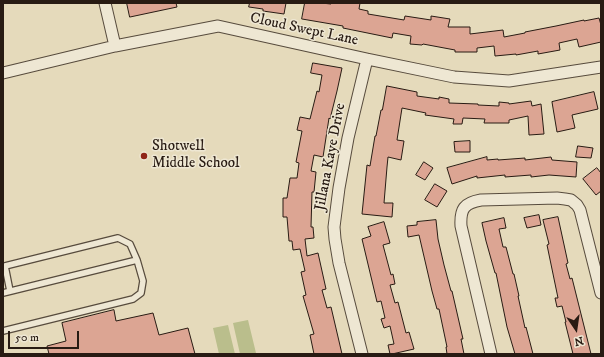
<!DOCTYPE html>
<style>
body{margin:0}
#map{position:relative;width:604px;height:357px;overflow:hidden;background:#e5dabb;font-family:"IM FELL DW Pica",serif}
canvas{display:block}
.frame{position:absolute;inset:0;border:4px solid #281b13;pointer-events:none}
.north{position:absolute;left:556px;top:309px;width:40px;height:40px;-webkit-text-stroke:3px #eee7d3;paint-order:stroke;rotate:167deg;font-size:11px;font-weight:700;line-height:16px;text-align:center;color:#281b13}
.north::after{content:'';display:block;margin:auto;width:14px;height:18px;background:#281b13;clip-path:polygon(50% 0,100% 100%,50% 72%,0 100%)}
.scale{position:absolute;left:8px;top:331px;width:71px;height:18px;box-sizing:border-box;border:2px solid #281b13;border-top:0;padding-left:5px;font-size:12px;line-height:14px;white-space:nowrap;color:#281b13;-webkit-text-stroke:3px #eee7d3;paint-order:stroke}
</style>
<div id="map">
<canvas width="604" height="357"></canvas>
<div class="frame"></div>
<div class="north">N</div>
<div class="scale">50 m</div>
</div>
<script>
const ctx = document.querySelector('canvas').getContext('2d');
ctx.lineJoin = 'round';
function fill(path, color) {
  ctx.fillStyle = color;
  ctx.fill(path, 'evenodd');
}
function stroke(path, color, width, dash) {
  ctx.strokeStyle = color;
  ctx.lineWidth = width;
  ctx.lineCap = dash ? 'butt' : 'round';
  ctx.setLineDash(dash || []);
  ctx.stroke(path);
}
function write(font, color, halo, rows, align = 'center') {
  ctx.font = font + ' "IM FELL DW Pica",serif';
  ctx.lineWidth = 3;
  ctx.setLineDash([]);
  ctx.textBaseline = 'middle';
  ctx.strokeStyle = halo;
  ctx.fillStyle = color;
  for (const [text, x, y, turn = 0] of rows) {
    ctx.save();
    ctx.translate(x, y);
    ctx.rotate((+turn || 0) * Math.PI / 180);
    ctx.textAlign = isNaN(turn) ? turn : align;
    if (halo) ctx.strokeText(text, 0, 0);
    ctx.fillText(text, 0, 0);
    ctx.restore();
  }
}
const green = new Path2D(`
 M 248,320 L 256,353 L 251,354 L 240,354 L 233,323 Z
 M 228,325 L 235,354 L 219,354 L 213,328 Z`);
const building = new Path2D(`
 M 127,3 L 176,3 L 177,7 L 130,17 Z
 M 250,3 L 286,3 L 284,14 L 263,11 L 263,9 L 249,7 Z
 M 305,3 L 321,3 L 331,4 L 331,3 L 360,3 L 359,9 L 368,11 L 368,14 L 404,20 L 405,16 L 431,20 L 431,16 L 450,19 L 448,27 L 470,27 L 470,34 L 503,30 L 504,37 L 525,33 L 525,32 L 556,26 L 584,20 L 584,21 L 599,18 L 601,25 L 601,42 L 579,47 L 577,39 L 559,43 L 560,50 L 538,54 L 538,51 L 516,55 L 516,54 L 495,56 L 494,46 L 477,48 L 477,52 L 455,52 L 455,50 L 423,44 L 422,45 L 410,44 L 411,36 L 393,33 L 392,38 L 343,28 L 343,26 L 302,19 Z
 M 313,63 L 342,68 L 337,91 L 330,119 L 329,118 L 323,157 L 314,155 L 311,171 L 316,172 L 314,192 L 312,192 L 311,227 L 313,227 L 314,238 L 305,239 L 307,256 L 318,253 L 326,289 L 322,290 L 327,308 L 331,307 L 342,354 L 314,354 L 310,335 L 314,334 L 303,296 L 306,295 L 301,272 L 305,271 L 300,249 L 293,250 L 292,241 L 289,241 L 287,217 L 283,217 L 283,198 L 287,198 L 290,178 L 297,178 L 299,163 L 296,162 L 302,131 L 297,130 L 300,117 L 310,119 L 317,91 L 319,92 L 322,75 L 311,73 Z
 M 387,86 L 417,92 L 417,96 L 439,99 L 439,97 L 449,99 L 449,103 L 478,104 L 478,105 L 499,106 L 499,102 L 509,103 L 509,104 L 531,101 L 532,106 L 541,104 L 544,134 L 529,135 L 528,116 L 509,120 L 509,123 L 484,123 L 485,119 L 463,118 L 462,124 L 453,124 L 454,119 L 425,115 L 426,113 L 402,108 L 397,140 L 404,141 L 401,160 L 388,157 L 387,167 L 384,203 L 393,203 L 392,217 L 362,214 L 367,165 L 370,166 L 375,136 L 376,136 L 381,110 L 382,110 Z
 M 594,92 L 598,109 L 572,115 L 575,128 L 557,132 L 552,102 Z
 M 470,141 L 470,152 L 455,152 L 454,142 Z
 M 578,146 L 593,148 L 591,158 L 576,157 Z
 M 487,157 L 487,160 L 498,159 L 498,160 L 525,158 L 525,160 L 551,157 L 552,160 L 577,162 L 576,177 L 549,175 L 531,177 L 531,175 L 505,177 L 505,175 L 477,178 L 477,176 L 452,184 L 447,168 Z
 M 424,162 L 433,168 L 425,180 L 416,175 Z
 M 597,168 L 601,173 L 601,191 L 596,195 L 583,179 Z
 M 435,184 L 447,191 L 437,207 L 425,200 Z
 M 539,215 L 541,225 L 527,228 L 524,218 Z
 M 558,217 L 568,263 L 566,264 L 570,279 L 572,278 L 591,354 L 573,354 L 565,322 L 566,322 L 562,306 L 557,307 L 555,298 L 558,298 L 547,245 L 549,244 L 543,220 Z
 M 504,218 L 506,228 L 499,229 L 503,247 L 506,247 L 513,274 L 514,274 L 519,296 L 518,296 L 525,328 L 526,327 L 533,354 L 515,354 L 507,327 L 496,273 L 495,273 L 486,241 L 482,223 Z
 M 436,220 L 438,239 L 444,265 L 451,291 L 452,291 L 463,339 L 461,339 L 464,354 L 447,354 L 446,347 L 447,347 L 439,309 L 437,309 L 432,291 L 419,235 L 408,237 L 407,226 L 417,225 L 417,222 Z
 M 384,222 L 390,243 L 383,245 L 391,275 L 393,274 L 395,284 L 390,285 L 395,303 L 398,302 L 406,333 L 409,332 L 414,349 L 392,354 L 390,354 L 388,345 L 394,344 L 390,326 L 384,328 L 381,319 L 385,318 L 381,301 L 377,302 L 362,239 L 371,236 L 368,227 Z
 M 114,310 L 116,321 L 153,313 L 159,335 L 188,328 L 195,354 L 49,354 L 47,346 L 66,341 L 62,323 Z`);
const lane = new Path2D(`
 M 3,293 L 137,260
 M 3,331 L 133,299 L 141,293 L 143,281 L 137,260 L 130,244 L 118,238 L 5,266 L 10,291`);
const street = new Path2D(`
 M 105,3 L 115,46
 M 3,73 L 115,46 L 218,26 L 367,59 L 454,77 L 509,81 L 601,67
 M 362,354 L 339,263 L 335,239 L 334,227 L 339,188 L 348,138 L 367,59
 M 491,354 L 461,226 C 460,209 464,203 481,200 L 557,198 L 565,199 L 571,200 L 577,205 L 580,210 L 601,293`);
const markers = [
 [144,156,4,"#8f2418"]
];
const streetNames = [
 ["Cloud Swept Lane",304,30,12],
 ["Jillana Kaye Drive",331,157,-79]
];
const poiNames = [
 ["Shotwell",152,147],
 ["Middle School",152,164]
];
fill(green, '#babe8c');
fill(building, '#dca593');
stroke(building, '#281b13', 1);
stroke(lane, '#574b3d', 8);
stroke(street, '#574b3d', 13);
stroke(lane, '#eee7d3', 5.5);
stroke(street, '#eee7d3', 11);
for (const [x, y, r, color] of markers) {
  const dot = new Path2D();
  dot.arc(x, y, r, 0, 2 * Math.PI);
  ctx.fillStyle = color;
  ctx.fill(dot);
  stroke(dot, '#eee7d3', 1.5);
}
write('15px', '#281b13', '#eee7d3', streetNames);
write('15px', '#281b13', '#eee7d3', poiNames, 'left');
</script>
